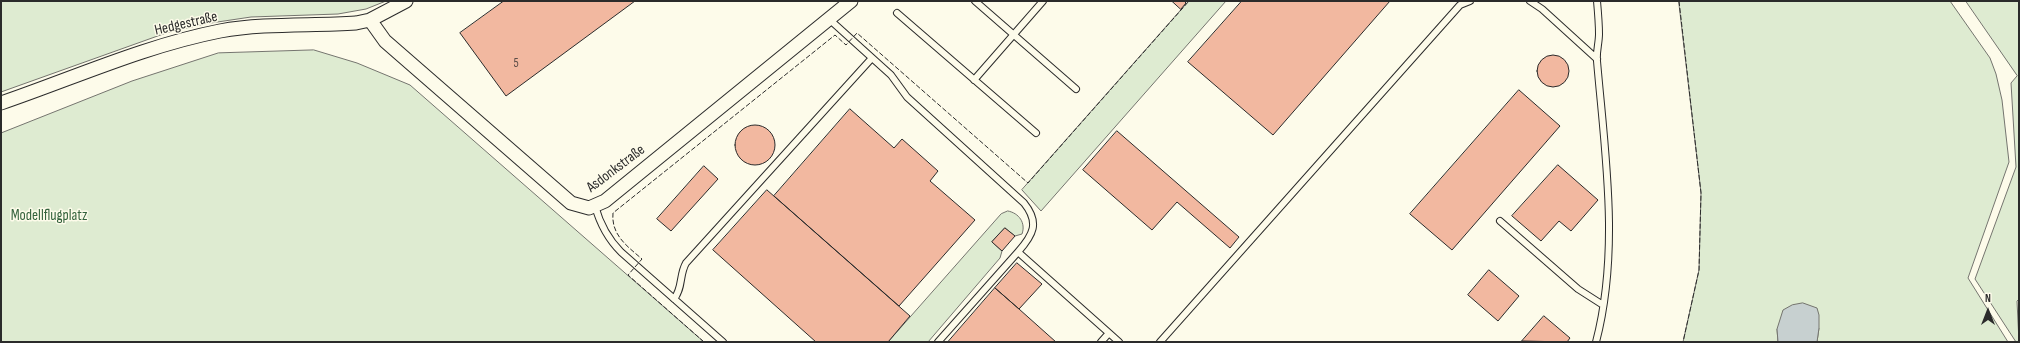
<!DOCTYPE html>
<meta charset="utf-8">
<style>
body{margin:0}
#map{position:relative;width:2020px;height:343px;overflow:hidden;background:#fdfbea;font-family:"Sofia Sans Condensed",sans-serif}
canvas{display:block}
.frame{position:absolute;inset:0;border:2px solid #2b2b2b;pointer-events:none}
.north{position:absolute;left:1968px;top:291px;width:40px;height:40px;-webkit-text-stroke:3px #fdfbea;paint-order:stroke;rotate:0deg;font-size:11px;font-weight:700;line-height:16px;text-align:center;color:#2b2b2b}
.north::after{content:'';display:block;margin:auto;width:14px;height:18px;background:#2b2b2b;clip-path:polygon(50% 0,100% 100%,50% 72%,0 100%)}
</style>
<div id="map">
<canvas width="2020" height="343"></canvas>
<div class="frame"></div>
<div class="north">N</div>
</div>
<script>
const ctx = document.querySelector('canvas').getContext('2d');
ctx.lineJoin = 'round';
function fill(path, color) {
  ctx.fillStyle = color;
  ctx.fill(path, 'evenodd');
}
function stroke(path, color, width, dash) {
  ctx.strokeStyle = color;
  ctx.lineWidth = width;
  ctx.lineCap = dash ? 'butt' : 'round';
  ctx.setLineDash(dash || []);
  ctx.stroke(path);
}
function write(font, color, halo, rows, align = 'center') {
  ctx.font = font + ' "Sofia Sans Condensed",sans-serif';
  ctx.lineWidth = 3;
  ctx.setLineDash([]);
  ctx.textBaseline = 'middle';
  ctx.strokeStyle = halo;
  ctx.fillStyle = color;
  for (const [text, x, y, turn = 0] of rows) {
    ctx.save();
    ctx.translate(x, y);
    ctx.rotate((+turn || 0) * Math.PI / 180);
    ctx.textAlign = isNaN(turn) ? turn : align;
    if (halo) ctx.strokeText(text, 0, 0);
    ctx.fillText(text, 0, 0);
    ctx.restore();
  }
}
const green = new Path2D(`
 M 1,1 L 386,1 L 366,9 L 338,14 L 251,17 L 204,24 L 166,33 L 1,92 Z
 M 1189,1 L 1226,1 L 1041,211 L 1022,190 Z
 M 1679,1 L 1950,1 L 1990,58 L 1996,74 L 2002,100 L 2009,162 L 1968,278 L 2008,342 L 1817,342 L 1819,328 L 1777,329 L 1778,342 L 1683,342 L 1699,270 L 1701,193 Z
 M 1966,1 L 2019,1 L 2019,299 L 2017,301 L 2019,342 L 2016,342 L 1975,279 L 2016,167 L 2011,83 L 2017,76 Z
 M 314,50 L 357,63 L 410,85 L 704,342 L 1,342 L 1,133 L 132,81 L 218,53 Z
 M 1008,211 C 1019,213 1026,223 1022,234 L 1015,236 L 1005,228 L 992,242 L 1002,251 L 1000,258 L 928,342 L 888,342 L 1001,214 Z`);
const water = new Path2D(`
 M 1803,303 L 1817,308 L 1819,315 L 1819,328 L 1817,342 L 1778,342 L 1777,329 L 1783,310 L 1792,305 Z`);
const building = new Path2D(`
 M 504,1 L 635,1 L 506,96 L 460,33 Z
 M 1172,1 L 1184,1 L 1186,3 L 1181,9 Z
 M 1242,1 L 1390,1 L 1273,135 L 1188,62 Z
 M1537 71a16 16 0 1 1 32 0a16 16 0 1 1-32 0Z
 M 1519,90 L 1560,126 L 1452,250 L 1410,214 Z
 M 850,109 L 894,148 L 902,139 L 938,171 L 930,181 L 975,220 L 899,306 L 774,196 Z
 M735 145a20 20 0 1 1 40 0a20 20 0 1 1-40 0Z
 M 1117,131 L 1239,237 L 1230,248 L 1177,202 L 1152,230 L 1083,170 Z
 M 1558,165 L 1598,200 L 1571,231 L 1559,221 L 1541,241 L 1512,216 Z
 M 704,166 L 718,179 L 671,231 L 657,219 Z
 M 767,190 L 910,316 L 888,342 L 816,342 L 713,250 Z
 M 1005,228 L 1015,236 L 1002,251 L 992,242 Z
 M 1017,263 L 1042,284 L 1019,309 L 995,288 Z
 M 1489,270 L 1519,296 L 1498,321 L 1468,295 Z
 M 995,288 L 1019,309 L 1056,342 L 948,342 Z
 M 1544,316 L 1570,338 L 1567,342 L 1522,341 Z`);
const lane = new Path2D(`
 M 975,1 L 1076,89
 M 1530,1 L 1542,9 L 1597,59
 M 897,13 L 1036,133
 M 829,19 L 891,75 L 907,97 L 1024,203 C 1040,223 1033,235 1018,252
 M 974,80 L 1043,1
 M 595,206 C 600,224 608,239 621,252 L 723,342
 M 1500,221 L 1578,289 L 1603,305
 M 674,299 C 683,288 679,275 686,263 L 872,58
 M 938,342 L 1018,252 L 1109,333
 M 1101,342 L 1109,333 L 1119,342
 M 1160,342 L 1460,5 L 1470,1
 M 1596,342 C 1620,250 1605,154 1597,61 C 1596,52 1599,43 1599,34 C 1599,23 1598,12 1597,1`);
const street = new Path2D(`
 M 370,20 L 385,41 L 571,203 L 589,208 L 605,201 L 851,1
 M 1,103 C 74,78 144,46 220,31 C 265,23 310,26 356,23 L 370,20 L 406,1`);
const fence = new Path2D(`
 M 1679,1 L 1701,193 L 1699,270 L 1683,342
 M 704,342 L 628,275 L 642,259 C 627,246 611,235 613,213 L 835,35 L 846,45 L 857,33 L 1028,183 L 1189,1`);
const numberNames = [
 ["5",516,64]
];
const streetNames = [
 ["Hedgestraße",186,24,-13],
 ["Asdonkstraße",616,169,-37]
];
const parkNames = [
 ["Modellflugplatz",49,216]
];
fill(green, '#deebd1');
stroke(green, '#74746e', 1);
fill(water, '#c7d0d0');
stroke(water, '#74746e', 1);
fill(building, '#f2b8a0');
stroke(building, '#2b2b2b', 1);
stroke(lane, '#2b2b2b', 8);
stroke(street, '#2b2b2b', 15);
stroke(lane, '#fdfbea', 6);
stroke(street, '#fdfbea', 13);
stroke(fence, '#2b2b2b', 1, [5, 2]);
write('13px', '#5d4e48', null, numberNames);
write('15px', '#2b2b2b', '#fdfbea', streetNames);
write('15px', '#34623c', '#fdfbea', parkNames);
</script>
